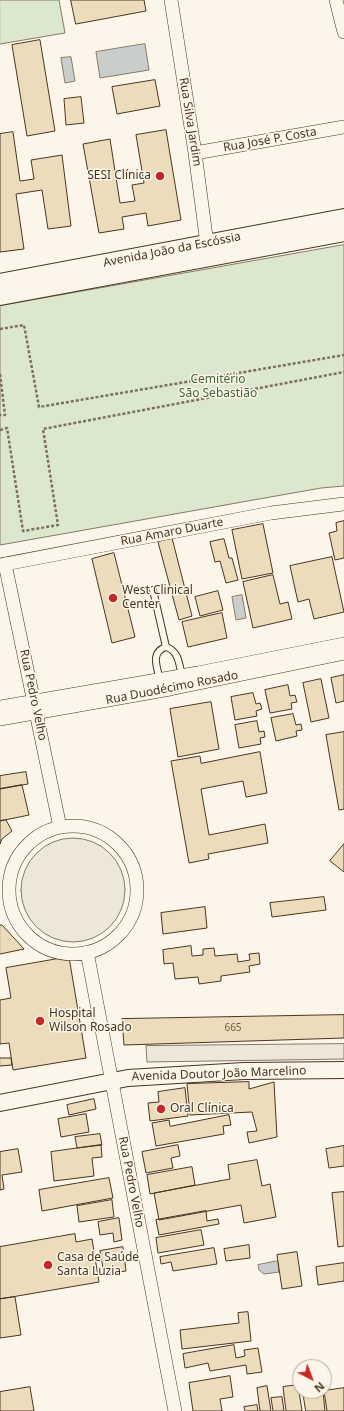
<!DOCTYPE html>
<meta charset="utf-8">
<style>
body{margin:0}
#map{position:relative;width:344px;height:1411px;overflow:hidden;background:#fbf6e9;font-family:"Noto Sans",sans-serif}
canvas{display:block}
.north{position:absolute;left:292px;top:1359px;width:40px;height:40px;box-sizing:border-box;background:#fbf6e9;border:1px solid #b4a999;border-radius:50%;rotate:138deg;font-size:11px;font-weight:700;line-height:16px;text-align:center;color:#4a3520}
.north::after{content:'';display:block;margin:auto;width:14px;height:18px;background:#c62828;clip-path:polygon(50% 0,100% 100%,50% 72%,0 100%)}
</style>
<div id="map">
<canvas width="344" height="1411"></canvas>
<div class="north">N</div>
</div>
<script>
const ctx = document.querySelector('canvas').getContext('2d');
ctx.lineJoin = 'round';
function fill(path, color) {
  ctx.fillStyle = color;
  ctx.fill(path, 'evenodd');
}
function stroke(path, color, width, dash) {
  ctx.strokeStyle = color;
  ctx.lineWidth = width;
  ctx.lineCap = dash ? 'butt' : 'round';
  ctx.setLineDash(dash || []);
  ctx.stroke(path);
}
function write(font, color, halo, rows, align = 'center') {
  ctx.font = font + ' "Noto Sans",sans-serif';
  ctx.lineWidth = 3;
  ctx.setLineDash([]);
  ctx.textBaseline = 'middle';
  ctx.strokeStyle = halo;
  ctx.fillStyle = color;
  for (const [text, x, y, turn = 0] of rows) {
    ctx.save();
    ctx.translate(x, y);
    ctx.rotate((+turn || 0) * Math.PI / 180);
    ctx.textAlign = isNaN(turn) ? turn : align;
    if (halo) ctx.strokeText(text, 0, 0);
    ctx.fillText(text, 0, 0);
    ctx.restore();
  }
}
const green = new Path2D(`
 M 0,0 L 59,0 L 65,33 L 0,44 Z
 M 344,245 L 344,486 L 321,488 L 0,545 L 0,306 Z`);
const parking = new Path2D(`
 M21 890a52 52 0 1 1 104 0a52 52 0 1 1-104 0Z
 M 344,1044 L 344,1059 L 147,1062 L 146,1046 Z`);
const water = new Path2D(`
 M 145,44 L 149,70 L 100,78 L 96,52 Z
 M 71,57 L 75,81 L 65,83 L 61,58 Z
 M 242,595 L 246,618 L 236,620 L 232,597 Z
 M 278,1261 L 279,1272 L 264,1274 L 259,1270 L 258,1265 Z`);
const building = new Path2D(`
 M 71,0 L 144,0 L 146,11 L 76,24 Z
 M 40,40 L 55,131 L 27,136 L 12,45 Z
 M 155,80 L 160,106 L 117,114 L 112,87 Z
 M 81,97 L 84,123 L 66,125 L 64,99 Z
 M 166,130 L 181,220 L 148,226 L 146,213 L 122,217 L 124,229 L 99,233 L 83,144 L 110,139 L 120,203 L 135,201 L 132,185 L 144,183 L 136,135 Z
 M 13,132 L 20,181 L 34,179 L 31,160 L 62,155 L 71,226 L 48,229 L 42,190 L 16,194 L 24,249 L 0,252 L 0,134 Z
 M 344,521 L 344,558 L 335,560 L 329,533 L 337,531 L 336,523 Z
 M 263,524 L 273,573 L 242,579 L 232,530 Z
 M 172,538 L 192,616 L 179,620 L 158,542 Z
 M 224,539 L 229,558 L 232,558 L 238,580 L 226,583 L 220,561 L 215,562 L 210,542 Z
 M 114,553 L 135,637 L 112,643 L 92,559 Z
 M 332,557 L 344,612 L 314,619 L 309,599 L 298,602 L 290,566 Z
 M 273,575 L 280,604 L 288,602 L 292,619 L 253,628 L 243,582 Z
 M 218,591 L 223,610 L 200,616 L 195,597 Z
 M 222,613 L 227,638 L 188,647 L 182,622 Z
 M 344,675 L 344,701 L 336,703 L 331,678 Z
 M 321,679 L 329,718 L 311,722 L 303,683 Z
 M 288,685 L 290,696 L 295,695 L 297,702 L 291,703 L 292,709 L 270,713 L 265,690 Z
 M 253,693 L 256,704 L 260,703 L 262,709 L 256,711 L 257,716 L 235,720 L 231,697 Z
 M 211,702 L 219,749 L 178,757 L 170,709 Z
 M 293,714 L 296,725 L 301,724 L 302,730 L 296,731 L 297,736 L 276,741 L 271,718 Z
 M 257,721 L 259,732 L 264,731 L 265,737 L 260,738 L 261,744 L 239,748 L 235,725 Z
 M 344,732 L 344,809 L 339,810 L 326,735 Z
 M 260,752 L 267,793 L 246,797 L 243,781 L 201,789 L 209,835 L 265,824 L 268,843 L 208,854 L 209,859 L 189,863 L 171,761 L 200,756 L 201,763 Z
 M 26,772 L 28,784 L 0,789 L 0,776 Z
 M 22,785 L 29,815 L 0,821 L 0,789 Z
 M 6,820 L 12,831 L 2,839 L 0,844 L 0,821 Z
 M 344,844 L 344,872 L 330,861 Z
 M 324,897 L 326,910 L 272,917 L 270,903 Z
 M 205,907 L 207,928 L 163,934 L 161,913 Z
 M 0,925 L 2,925 L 24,949 L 0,954 Z
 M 191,946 L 192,956 L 203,955 L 203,949 L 214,948 L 215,956 L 237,954 L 238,962 L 250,960 L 249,954 L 259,953 L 260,964 L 249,966 L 250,972 L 221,976 L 221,981 L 199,984 L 198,977 L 175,979 L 173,963 L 164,964 L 163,950 Z
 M 69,957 L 86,1058 L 13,1070 L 9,1043 L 0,1044 L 0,1000 L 11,998 L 6,968 Z
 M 344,1015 L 344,1038 L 124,1045 L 122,1019 Z
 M 0,1058 L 11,1058 L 12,1065 L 0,1066 Z
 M 249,1082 L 249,1089 L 274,1082 L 277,1137 L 249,1143 L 247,1132 L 257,1131 L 252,1112 L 190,1115 L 187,1084 Z
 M 185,1088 L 188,1116 L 150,1121 L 148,1103 L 159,1102 L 158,1092 Z
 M 94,1099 L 96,1109 L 69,1115 L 67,1105 Z
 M 86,1114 L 89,1132 L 61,1137 L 58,1119 Z
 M 229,1115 L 231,1125 L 223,1126 L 224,1134 L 156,1146 L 152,1123 L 169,1120 L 170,1126 Z
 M 100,1134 L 102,1145 L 77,1148 L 75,1137 Z
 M 101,1145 L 102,1157 L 92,1158 L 94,1176 L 54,1181 L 51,1152 Z
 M 178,1145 L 180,1156 L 171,1158 L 173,1168 L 146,1173 L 142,1152 Z
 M 344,1146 L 344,1166 L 329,1168 L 326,1149 Z
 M 18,1149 L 22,1172 L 2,1175 L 4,1189 L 0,1190 L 0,1152 Z
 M 257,1160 L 262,1186 L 270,1184 L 276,1217 L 244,1223 L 241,1205 L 159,1220 L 154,1193 L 230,1179 L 228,1165 Z
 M 192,1167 L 195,1185 L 150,1194 L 147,1175 Z
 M 109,1178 L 113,1198 L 42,1211 L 39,1190 Z
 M 344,1192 L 344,1246 L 338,1247 L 332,1193 Z
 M 112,1200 L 114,1217 L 79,1222 L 77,1206 Z
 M 206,1211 L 207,1221 L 218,1219 L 219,1224 L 159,1235 L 156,1220 Z
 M 119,1218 L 122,1240 L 114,1242 L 113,1233 L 100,1235 L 98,1222 Z
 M 201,1230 L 204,1245 L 158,1253 L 156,1238 Z
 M 75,1234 L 76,1242 L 92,1239 L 99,1282 L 0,1299 L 0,1247 Z
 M 249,1245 L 250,1258 L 226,1261 L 224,1249 Z
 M 123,1247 L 126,1271 L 104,1274 L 100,1251 Z
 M 214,1248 L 217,1264 L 173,1271 L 171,1262 L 161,1264 L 160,1257 Z
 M 297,1252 L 302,1286 L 282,1289 L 277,1255 Z
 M 344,1263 L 344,1281 L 318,1285 L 316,1267 Z
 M 15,1297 L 21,1335 L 0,1338 L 0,1299 Z
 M 248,1312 L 251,1341 L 182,1349 L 180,1330 L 239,1323 L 238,1313 Z
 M 234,1345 L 236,1358 L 245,1356 L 244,1350 L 258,1348 L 262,1372 L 247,1374 L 246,1365 L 210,1371 L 208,1363 L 185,1368 L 183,1354 Z
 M 230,1376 L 233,1397 L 220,1399 L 222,1411 L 193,1411 L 189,1383 Z
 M 298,1385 L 302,1411 L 286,1411 L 283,1387 Z
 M 267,1386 L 271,1411 L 260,1411 L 257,1388 Z
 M 30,1387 L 34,1411 L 0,1411 L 0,1392 Z
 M 344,1388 L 344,1411 L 327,1411 L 324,1391 Z
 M 303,1391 L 323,1391 L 325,1411 L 306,1411 Z
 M 282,1397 L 284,1411 L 273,1411 L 271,1398 Z
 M 257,1405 L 258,1411 L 245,1411 L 244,1407 Z`);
const path = new Path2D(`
 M 0,329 L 24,325 L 39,407 L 344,355
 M 0,374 L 5,415 L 0,415
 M 0,430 L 7,428 L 23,531 L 58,525 L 43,429 L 344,372`);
const service = new Path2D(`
 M 153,590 L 166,647 C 179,651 179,664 182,676
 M 160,680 C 157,667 150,652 166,647`);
const minor = new Path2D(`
 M 171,0 L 195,153 L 207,244
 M 336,0 L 344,32
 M 195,153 L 344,127
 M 5,564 L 60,827
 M 0,565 L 271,513 L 344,504
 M 0,707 L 198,673 L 344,644
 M 0,719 L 170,689 L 344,653
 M9 890a64 64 0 1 1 128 0a64 64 0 1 1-128 0Z
 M 87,952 L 175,1411`);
const tertiary = new Path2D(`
 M 0,1103 L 128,1078 L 244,1071 L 344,1070`);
const secondary = new Path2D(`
 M 0,283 L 344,218
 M 0,296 L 344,232`);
const markers = [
 [160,176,5,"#c62828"],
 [113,598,5,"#c62828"],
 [40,1021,5,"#c62828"],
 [161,1109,5,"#c62828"],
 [48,1265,5,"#c62828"]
];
const numberNames = [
 ["665",233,1028]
];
const streetNames = [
 ["Rua Silva Jardim",190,122,81],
 ["Rua José P. Costa",270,140,-10],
 ["Avenida João da Escóssia",172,250,-11],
 ["Rua Amaro Duarte",172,532,-11],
 ["Rua Duodécimo Rosado",172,688,-11],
 ["Rua Pedro Velho",33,695,78],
 ["Avenida Doutor João Marcelino",219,1074,-2],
 ["Rua Pedro Velho",131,1182,79]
];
const poiNames = [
 ["SESI Clínica",151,176,"right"],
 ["West Clinical",122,591],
 ["Center",122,605],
 ["Hospital",49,1014],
 ["Wilson Rosado",49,1028],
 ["Oral Clínica",170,1109],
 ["Casa de Saúde",57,1258],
 ["Santa Luzia",57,1272]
];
const parkNames = [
 ["Cemitério",218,380],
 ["São Sebastião",218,394]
];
fill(green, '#dce7d0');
stroke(green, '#887966', 1);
fill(parking, '#ede7d9');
stroke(parking, '#887966', 1);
fill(water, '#c9cecd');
stroke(water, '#887966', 1);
fill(building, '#ecdcbc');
stroke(building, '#4a3520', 1);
stroke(service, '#4a3520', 8);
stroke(minor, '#4a3520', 14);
stroke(tertiary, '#4a3520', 18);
stroke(secondary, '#4a3520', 20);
stroke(path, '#7f6f5c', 2.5, [3, 2]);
stroke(service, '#fbf6e9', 6);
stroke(minor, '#fbf6e9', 13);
stroke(tertiary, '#fbf6e9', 16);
stroke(secondary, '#fbf6e9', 18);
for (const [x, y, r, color] of markers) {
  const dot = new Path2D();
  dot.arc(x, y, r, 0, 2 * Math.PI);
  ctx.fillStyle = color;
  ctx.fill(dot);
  stroke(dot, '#fbf6e9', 1.5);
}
write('10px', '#725f47', null, numberNames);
write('12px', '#4a3520', '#fbf6e9', streetNames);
write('12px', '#4a3520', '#fbf6e9', poiNames, 'left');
write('12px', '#436837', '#fbf6e9', parkNames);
</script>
